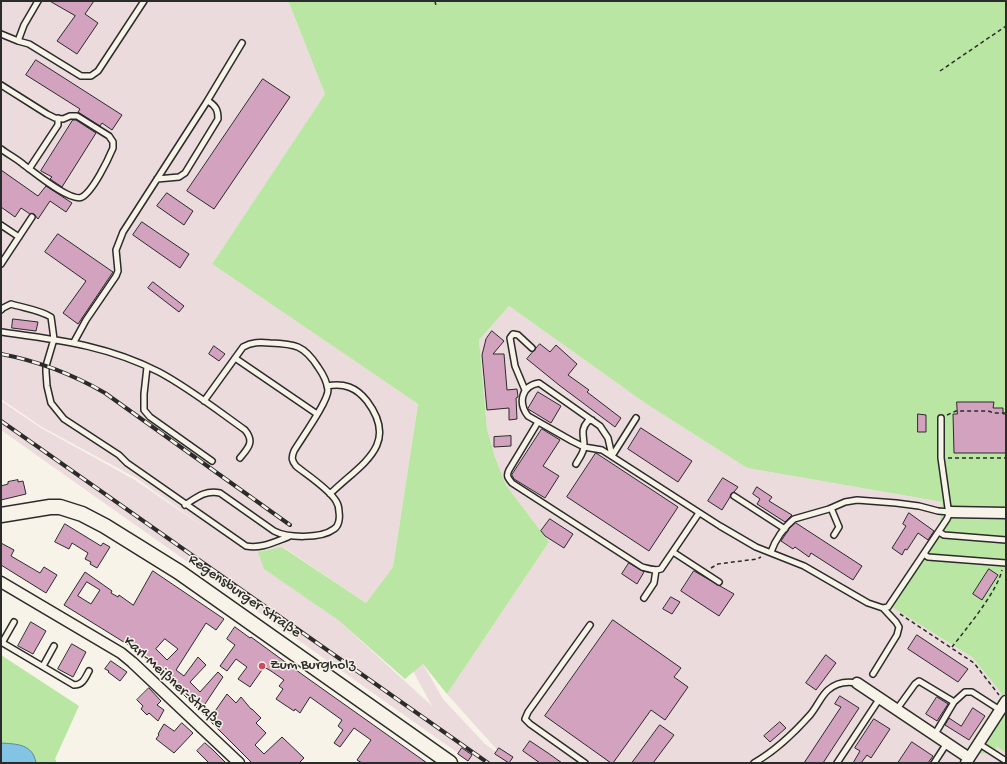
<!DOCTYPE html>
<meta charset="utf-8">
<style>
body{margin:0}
#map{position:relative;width:1007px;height:764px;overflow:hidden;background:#f7f3e8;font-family:"Gochi Hand",sans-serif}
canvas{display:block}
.frame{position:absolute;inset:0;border:2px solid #2b2b2b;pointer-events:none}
</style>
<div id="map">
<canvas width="1007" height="764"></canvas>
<div class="frame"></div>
</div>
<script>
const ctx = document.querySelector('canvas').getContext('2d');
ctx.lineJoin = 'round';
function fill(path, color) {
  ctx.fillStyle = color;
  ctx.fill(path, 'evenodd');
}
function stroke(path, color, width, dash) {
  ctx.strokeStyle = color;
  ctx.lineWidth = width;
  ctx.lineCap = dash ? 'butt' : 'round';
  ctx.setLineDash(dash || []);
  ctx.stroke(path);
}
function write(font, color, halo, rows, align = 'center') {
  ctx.font = font + ' "Gochi Hand",sans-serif';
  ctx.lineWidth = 3;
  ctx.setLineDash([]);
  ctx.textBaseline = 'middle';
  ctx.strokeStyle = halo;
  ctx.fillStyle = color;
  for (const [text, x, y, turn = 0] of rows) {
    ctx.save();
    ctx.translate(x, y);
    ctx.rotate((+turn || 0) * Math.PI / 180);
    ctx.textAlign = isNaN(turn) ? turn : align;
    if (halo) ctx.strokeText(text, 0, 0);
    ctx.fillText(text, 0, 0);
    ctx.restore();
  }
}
const built = new Path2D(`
 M 1,1 L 286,1 L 289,3 L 325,94 L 212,264 L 418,404 L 393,567 L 366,603 L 283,547 L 265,569 L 338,620 L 432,706 L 412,669 L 423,664 L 443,699 L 485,744 L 512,763 L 472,763 L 1,430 L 1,401 L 41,428 L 135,480 L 207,529 L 136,478 L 42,427 L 1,399 Z
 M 509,306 L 645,403 L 747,468 L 942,502 L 941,525 L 888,604 L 972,657 L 1002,694 L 958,763 L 514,763 L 499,752 L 447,694 L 549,542 L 506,485 L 495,457 L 487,429 L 479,340 Z
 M 997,747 L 1006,753 L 1006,763 L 973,763 L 978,754 L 993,753 Z`);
const green = new Path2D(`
 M 286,1 L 1006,1 L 1006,753 L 997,747 L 993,753 L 978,754 L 973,763 L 958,763 L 1002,694 L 972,657 L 887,604 L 940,525 L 942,502 L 747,468 L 645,403 L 509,306 L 479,340 L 487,429 L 495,457 L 506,485 L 549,542 L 447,694 L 423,664 L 405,679 L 338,620 L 264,569 L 258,552 L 282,547 L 366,603 L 393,567 L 418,404 L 212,264 L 325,94 L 289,3 Z
 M 1,655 L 79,706 L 55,759 L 57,763 L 1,763 Z`);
const water = new Path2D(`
 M 1,743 C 17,744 33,744 36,763 L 1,763 Z`);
const building = new Path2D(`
 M 50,1 L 94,1 L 85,14 L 98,23 L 77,54 L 57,41 L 75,16 Z
 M 36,60 L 122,115 L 112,130 L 102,123 L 100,126 L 78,112 L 80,109 L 26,75 Z
 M 263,79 L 290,97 L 214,209 L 187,191 Z
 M 73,120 L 76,120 L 96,133 L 62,187 L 50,179 L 52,177 L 41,171 Z
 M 1,170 L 38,196 L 46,186 L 72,203 L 66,212 L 50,201 L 38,219 L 34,214 L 30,214 L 21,208 L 15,217 L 1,207 Z
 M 167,193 L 193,211 L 184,225 L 157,206 Z
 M 142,222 L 189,254 L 180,268 L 133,235 Z
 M 58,234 L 113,272 L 78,324 L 63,313 L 86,281 L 45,252 Z
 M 153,282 L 184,306 L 179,312 L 148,288 Z
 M 13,319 L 38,322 L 36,331 L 12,328 Z
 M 492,331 L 504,341 L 493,354 L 504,354 L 507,390 L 517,389 L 518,397 L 516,398 L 517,419 L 509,420 L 509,408 L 487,410 L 482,355 L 486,339 Z
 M 540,344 L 550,352 L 556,345 L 577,364 L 568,375 L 589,390 L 587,392 L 621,418 L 615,427 L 559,385 L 527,359 Z
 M 214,346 L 225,354 L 219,361 L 209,354 Z
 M 538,392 L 561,406 L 551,423 L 528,409 Z
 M 957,402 L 994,402 L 993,408 L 1003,408 L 1003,414 L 1006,414 L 1006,453 L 954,453 L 953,414 L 957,414 Z
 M 918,414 L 926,415 L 926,432 L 918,432 Z
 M 641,428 L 692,461 L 678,482 L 628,449 Z
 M 542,429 L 560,440 L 543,466 L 559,476 L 545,498 L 514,479 L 512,475 Z
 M 511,436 L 511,446 L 494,447 L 494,437 Z
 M 596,453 L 678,507 L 649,551 L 567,497 Z
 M 723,478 L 738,487 L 734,492 L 731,494 L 730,497 L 722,510 L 708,501 Z
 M 18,480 L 18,482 L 23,481 L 26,494 L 1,500 L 1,486 L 8,484 L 8,482 Z
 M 757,487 L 772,497 L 769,501 L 792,515 L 785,522 L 757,504 L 760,499 L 753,494 Z
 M 909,513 L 934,531 L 928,540 L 918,533 L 907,550 L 905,549 L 902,555 L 892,548 L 906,526 L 903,524 Z
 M 550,519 L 573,534 L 564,548 L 545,536 L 541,531 Z
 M 796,523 L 862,566 L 853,580 L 811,553 L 809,557 L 795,547 L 793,549 L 781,541 L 789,529 Z
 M 65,524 L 101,546 L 103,543 L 110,547 L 97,568 L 90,564 L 91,562 L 85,559 L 88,553 L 72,543 L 69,549 L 55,542 Z
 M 1,543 L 14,550 L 11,556 L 40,573 L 44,567 L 57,575 L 46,593 L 1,565 Z
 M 629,563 L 644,572 L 637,584 L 622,574 Z
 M 989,569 L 998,575 L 982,600 L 973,594 Z
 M 153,571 L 224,619 L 216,630 L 206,623 L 176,670 L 184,676 L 198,657 L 206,665 L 190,682 L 200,692 L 218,672 L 223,677 L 203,707 L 213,714 L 227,694 L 236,703 L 241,697 L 251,709 L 252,709 L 261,718 L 256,723 L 266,733 L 255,745 L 264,754 L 282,737 L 304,758 L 299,763 L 252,763 L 159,670 L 158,671 L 135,649 L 64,605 L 85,572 L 112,591 L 111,593 L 118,597 L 119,595 L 133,605 ZM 87,582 L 100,590 L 91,604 L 78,596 ZM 165,639 L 178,649 L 167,660 L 156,649 Z
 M 694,571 L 734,594 L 719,616 L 681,591 Z
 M 671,597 L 680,602 L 672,614 L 663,609 Z
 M 613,620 L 681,668 L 674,677 L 688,687 L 665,720 L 651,710 L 613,763 L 611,763 L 545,716 Z
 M 31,622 L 46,631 L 33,654 L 18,646 Z
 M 235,627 L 250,638 L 251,637 L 303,675 L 427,763 L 362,763 L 357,760 L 371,740 L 354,728 L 340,747 L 334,743 L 343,730 L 338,726 L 342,720 L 310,697 L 300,713 L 295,709 L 294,711 L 276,699 L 283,689 L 279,686 L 284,680 L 271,671 L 264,667 L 250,687 L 238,679 L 247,667 L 236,659 L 227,671 L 220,666 L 235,645 L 227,639 Z
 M 917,635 L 968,669 L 958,682 L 908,649 Z
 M 72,644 L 86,652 L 73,677 L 58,669 Z
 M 826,655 L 836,663 L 816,690 L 806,683 Z
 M 111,661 L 127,672 L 120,681 L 108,672 L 109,671 L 105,669 Z
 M 149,688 L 161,701 L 157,705 L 164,710 L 158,721 L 149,713 L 147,715 L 141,709 L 143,706 L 137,700 Z
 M 840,696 L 859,708 L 823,763 L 804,763 L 841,707 L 835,704 Z
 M 937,697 L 948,704 L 937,721 L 926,714 Z
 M 973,708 L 985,716 L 969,740 L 945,725 L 949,718 L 961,726 Z
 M 874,719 L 890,729 L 871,758 L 867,755 L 861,763 L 853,763 L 860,751 L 855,748 Z
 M 780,722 L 786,728 L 770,742 L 764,736 Z
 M 182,723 L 193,733 L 174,753 L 156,739 L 159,735 L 158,734 L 164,724 L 174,731 Z
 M 660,725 L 674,735 L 653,763 L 632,763 Z
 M 530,741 L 548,753 L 562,763 L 540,763 L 523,751 Z
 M 912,742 L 933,756 L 928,763 L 898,763 Z
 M 205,743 L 213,750 L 226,763 L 209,763 L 197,751 Z
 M 462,748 L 472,755 L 468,761 L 458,754 Z
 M 499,748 L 513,757 L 509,763 L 495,754 Z`);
const path = new Path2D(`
 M 435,1 L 436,6
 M 940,71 L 1006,26
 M 947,415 L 956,411 L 988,411 L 994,413 L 1006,413
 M 948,458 L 1006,458
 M 711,568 L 718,564 L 757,559 L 761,557
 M 900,614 L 974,663 L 999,695
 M 952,647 C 966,629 997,592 1002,570`);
const lane = new Path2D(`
 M 1,34 L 18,41 L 29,44 L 81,76 L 91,76 L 98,71 L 144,1
 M 18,41 L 24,25 L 38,1
 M 1,85 L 47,114 L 55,118 L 63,119 L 70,116 L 77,116 L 109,136 L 113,142 L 113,148 C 108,160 93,191 82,197 C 71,203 34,172 24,165 C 17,159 9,155 1,149
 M 29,169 L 58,125 L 58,118
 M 157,179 L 179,177 L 185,173 L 218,119 C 218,110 216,106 208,101
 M 1,225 L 19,237
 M 1,264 L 32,217
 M 1,310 L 3,308 L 11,304 C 24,308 40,310 51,317 L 54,339 L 46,366 L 46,372 L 47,386 L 51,403 L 64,419 L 119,455 L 127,463 L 246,546 C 261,549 274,542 288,537
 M 1,332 C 58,340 106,345 159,372 C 189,388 217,410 245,430 C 255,442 248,448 240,458
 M 74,342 L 86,320 L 116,276 L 118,271 L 116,250 L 123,232 L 206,103 L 242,43
 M 235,358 L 317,414
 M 147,367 L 144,394 L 144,410 L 150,417 L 212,461
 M 327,386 C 344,383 356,387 367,401 C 401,446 359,465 330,494
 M 525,390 L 515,366 L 510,338 L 513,334 L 518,335 L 532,348
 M 941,418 L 941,458 L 948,508 L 950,512
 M 538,422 L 509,470 C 506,476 508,478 512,483 L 642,567 C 649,569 654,571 661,569 L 699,513
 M 612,456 L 608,438 L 600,426 L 539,383 C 521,386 518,403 528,416 L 572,441 L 584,447 L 602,450 L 720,526 L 756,547 L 804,566 L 868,603 L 883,608 L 896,622 L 899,627 L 897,635 L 873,674
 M 612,456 L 636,418
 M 576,464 C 579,458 584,453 584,446 C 584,435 580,430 588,421 L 592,420
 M 734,496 L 785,529
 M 185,505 C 197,497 205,490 220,493 L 274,531 C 287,538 321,539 334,529 C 339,526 340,518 339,512 C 339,508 338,504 336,501 C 329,489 307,475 296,466 C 292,461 291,458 294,451 C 301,439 328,402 328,390 C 327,382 323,374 318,367 C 304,345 295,344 270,343 C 260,342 252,342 243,347 L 204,401
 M 831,508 L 839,527 L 834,535
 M 939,532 L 944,535 L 1006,540
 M 673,552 L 719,582
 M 771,552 C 775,540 784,527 794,519 L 829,509 L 845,502 L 857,500 L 896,503 L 919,506 L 938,511 L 950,512
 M 924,554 L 928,557 L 1006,563
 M 644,598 L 654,583 L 656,570
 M 883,608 L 888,607 L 947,519 L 950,512
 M 1,642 L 74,685 C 83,685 85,678 89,671
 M 2,643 L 14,622
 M 43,666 L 54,646
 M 897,709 L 915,684 L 919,681 L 954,702
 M 935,734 L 954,702 L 965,692 L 972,692 L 1000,710
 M 978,743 L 1006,761
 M 585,763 L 530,724 L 525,719 L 528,712 L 590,625
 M 754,763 C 775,751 794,733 810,715 C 817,707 821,696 828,690 C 837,682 847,681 857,683
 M 837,763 L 880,698
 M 934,763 L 947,743`);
const street = new Path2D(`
 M 950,512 L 1006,513
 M 1,582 L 121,653 L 132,662 L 239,763
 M 857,683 L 969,758
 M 966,763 L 1006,701`);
const secondary = new Path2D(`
 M 1,515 L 50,507 L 60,507 L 82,514 L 105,526 L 179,572 L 450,763`);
const rail = new Path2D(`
 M 1,354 C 38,361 72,374 105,393 L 290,525
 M 1,421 L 488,763`);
const markers = [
 [262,666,4,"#d1495b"]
];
const streetNames = [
 ["Regensburger Straße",244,597,35],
 ["Karl-Meißner-Straße",173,683,42]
];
const poiNames = [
 ["Zum Burgholz",270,666]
];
fill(built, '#ecdbdc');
fill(green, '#bae6a3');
fill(water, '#83c4e4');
stroke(water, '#60879a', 1);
fill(building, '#d3a2bf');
stroke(building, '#2b2b2b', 1);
stroke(lane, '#2b2b2b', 8);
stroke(street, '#2b2b2b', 13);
stroke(secondary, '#2b2b2b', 17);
stroke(path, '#2b2b2b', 1.5, [4, 3]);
stroke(lane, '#f7f3e8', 5);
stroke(street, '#f7f3e8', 10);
stroke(secondary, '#f7f3e8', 14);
stroke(rail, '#2b2b2b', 4);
stroke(rail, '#f7f3e8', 2.5, [8]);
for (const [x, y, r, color] of markers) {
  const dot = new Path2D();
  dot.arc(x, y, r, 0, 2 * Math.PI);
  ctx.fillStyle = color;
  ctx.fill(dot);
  stroke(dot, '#f7f3e8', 1.5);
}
write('15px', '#2b2b2b', '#f7f3e8', streetNames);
write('15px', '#2b2b2b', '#f7f3e8', poiNames, 'left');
</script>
